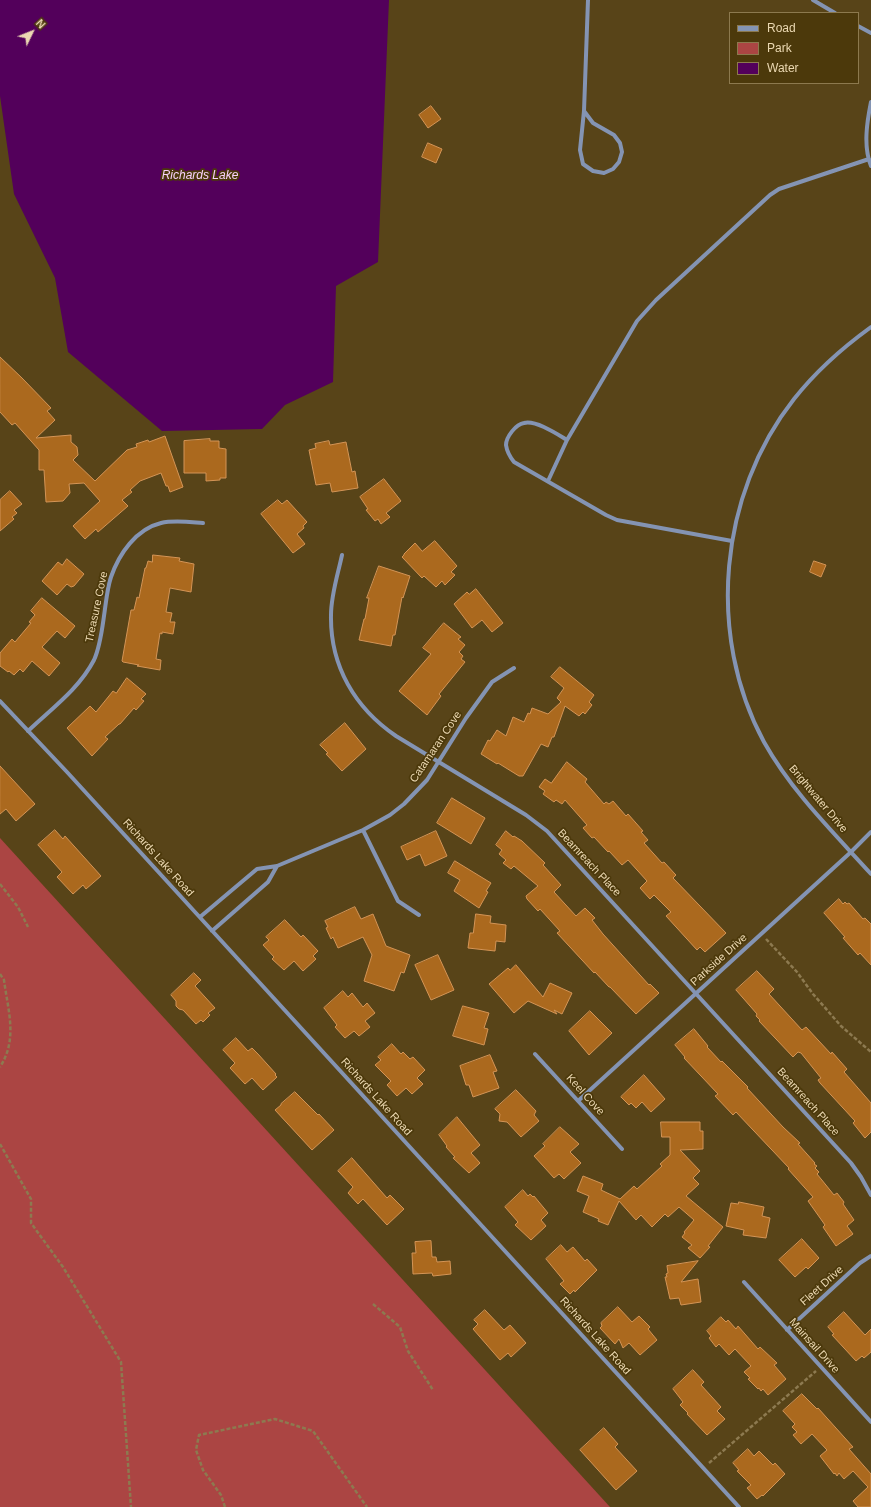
<!DOCTYPE html>
<style>
body{margin:0}
#map{position:relative;width:871px;height:1507px;overflow:hidden;background:#584418;font-family:Arial,sans-serif}
canvas{display:block}
.legend{position:absolute;left:729px;top:12px;width:130px;height:72px;box-sizing:border-box;background:#4c390b;border:1px solid #8c794e;margin:0;padding:5px 7px;list-style:none;font-size:12px;color:#ebd8b2}
.legend li{display:flex;align-items:center;gap:8px;height:20px}
.legend b{width:20px;border:1px solid #8c794e}
.north{position:absolute;left:12px;top:12px;width:40px;height:40px;-webkit-text-stroke:3px #4c390b;paint-order:stroke;rotate:47deg;font-size:11px;font-weight:700;line-height:16px;text-align:center;color:#ebd8b2}
.north::after{content:'';display:block;margin:auto;width:14px;height:18px;background:#ebd8b2;clip-path:polygon(50% 0,100% 100%,50% 72%,0 100%)}
</style>
<div id="map">
<canvas width="871" height="1507"></canvas>
<ul class="legend">
<li><b style="height:5px;background:#8494b3"></b>Road</li>
<li><b style="height:11px;background:#ab4543"></b>Park</li>
<li><b style="height:11px;background:#53005b"></b>Water</li>
</ul>
<div class="north">N</div>
</div>
<script>
const ctx = document.querySelector('canvas').getContext('2d');
ctx.lineJoin = 'round';
function fill(path, color) {
  ctx.fillStyle = color;
  ctx.fill(path, 'evenodd');
}
function stroke(path, color, width, dash) {
  ctx.strokeStyle = color;
  ctx.lineWidth = width;
  ctx.lineCap = dash ? 'butt' : 'round';
  ctx.setLineDash(dash || []);
  ctx.stroke(path);
}
function write(font, color, halo, rows, align = 'center') {
  ctx.font = font + ' Arial,sans-serif';
  ctx.lineWidth = 3.5;
  ctx.setLineDash([]);
  ctx.textBaseline = 'middle';
  ctx.strokeStyle = halo;
  ctx.fillStyle = color;
  for (const [text, x, y, turn = 0] of rows) {
    ctx.save();
    ctx.translate(x, y);
    ctx.rotate((+turn || 0) * Math.PI / 180);
    ctx.textAlign = isNaN(turn) ? turn : align;
    if (halo) ctx.strokeText(text, 0, 0);
    ctx.fillText(text, 0, 0);
    ctx.restore();
  }
}
const green = new Path2D(`
 M 0,838 L 610,1507 L 0,1507 Z`);
const water = new Path2D(`
 M 0,0 L 389,0 L 378,262 L 336,286 L 333,382 L 285,405 L 262,429 L 162,431 L 68,352 L 55,278 L 14,194 L 0,96 Z`);
const building = new Path2D(`
 M 431,106 L 441,119 L 428,128 L 419,115 Z
 M 428,143 L 442,149 L 436,163 L 422,157 Z
 M 0,357 L 22,378 L 51,408 L 47,411 L 55,420 L 36,438 L 71,435 L 71,442 L 77,447 L 78,455 L 73,460 L 95,481 L 127,450 L 137,447 L 136,444 L 148,440 L 149,442 L 165,436 L 183,487 L 170,492 L 168,486 L 166,486 L 161,473 L 140,481 L 130,490 L 132,492 L 122,500 L 128,506 L 98,532 L 96,529 L 85,539 L 73,526 L 100,501 L 84,483 L 69,484 L 70,493 L 63,501 L 46,502 L 44,470 L 39,470 L 39,450 L 15,423 L 12,425 L 0,412 Z
 M 210,439 L 210,441 L 219,441 L 219,448 L 226,449 L 226,478 L 220,478 L 220,480 L 206,481 L 206,473 L 184,473 L 184,441 Z
 M 329,441 L 330,445 L 346,442 L 352,472 L 355,471 L 358,488 L 332,492 L 330,483 L 316,485 L 309,450 L 316,448 L 315,444 Z
 M 384,479 L 401,501 L 386,513 L 390,517 L 381,524 L 378,519 L 375,521 L 366,510 L 368,509 L 360,497 Z
 M 10,491 L 22,504 L 14,510 L 17,513 L 12,517 L 14,519 L 0,531 L 0,500 Z
 M 278,500 L 282,504 L 287,500 L 307,522 L 303,526 L 304,528 L 297,534 L 305,544 L 293,553 L 261,514 Z
 M 435,541 L 457,566 L 451,572 L 455,575 L 445,585 L 442,581 L 436,587 L 424,576 L 422,578 L 402,557 L 404,555 L 404,554 L 415,543 L 422,551 Z
 M 153,555 L 180,558 L 179,561 L 194,564 L 191,592 L 170,588 L 166,612 L 172,613 L 170,622 L 175,622 L 173,634 L 162,632 L 162,634 L 160,633 L 156,659 L 161,660 L 160,670 L 137,666 L 139,665 L 123,662 L 122,661 L 131,610 L 134,610 L 137,597 L 139,598 L 145,568 L 146,568 L 148,561 L 152,562 Z
 M 67,559 L 84,574 L 74,586 L 71,587 L 67,584 L 57,595 L 42,581 L 58,562 L 62,565 Z
 M 814,561 L 826,565 L 821,577 L 810,572 Z
 M 379,566 L 410,576 L 403,598 L 402,597 L 395,635 L 393,635 L 391,646 L 359,640 L 364,619 L 365,619 L 369,598 L 367,598 Z
 M 476,589 L 503,623 L 492,632 L 482,620 L 472,628 L 454,604 L 467,592 L 469,594 Z
 M 42,598 L 75,626 L 65,638 L 57,631 L 42,647 L 60,663 L 49,676 L 32,661 L 23,672 L 20,669 L 14,675 L 9,671 L 8,672 L 0,666 L 0,653 L 12,639 L 15,642 L 31,623 L 29,622 L 35,615 L 31,611 Z
 M 444,623 L 461,637 L 458,639 L 465,645 L 459,652 L 463,656 L 461,659 L 465,662 L 439,694 L 441,696 L 427,715 L 399,691 L 431,654 L 423,648 Z
 M 560,667 L 594,695 L 589,702 L 592,705 L 585,714 L 583,712 L 579,716 L 565,706 L 554,737 L 552,737 L 548,747 L 541,744 L 523,776 L 519,776 L 498,763 L 497,764 L 481,754 L 488,740 L 490,741 L 497,730 L 506,736 L 513,717 L 524,722 L 528,713 L 530,714 L 532,708 L 548,714 L 561,702 L 557,698 L 564,688 L 551,677 Z
 M 127,678 L 146,694 L 141,699 L 144,701 L 136,710 L 134,708 L 120,724 L 119,724 L 105,737 L 108,739 L 92,756 L 67,728 L 90,706 L 96,712 L 113,691 L 116,693 Z
 M 345,723 L 366,749 L 342,771 L 326,754 L 328,753 L 320,745 Z
 M 567,762 L 587,779 L 585,782 L 604,804 L 606,802 L 609,804 L 613,801 L 626,816 L 628,814 L 643,831 L 641,832 L 648,840 L 644,843 L 662,863 L 664,862 L 675,874 L 676,875 L 673,878 L 726,933 L 705,952 L 700,947 L 697,950 L 666,916 L 671,912 L 654,895 L 650,899 L 640,888 L 647,881 L 628,860 L 622,865 L 609,851 L 608,852 L 594,837 L 592,838 L 583,828 L 587,825 L 565,800 L 562,804 L 556,800 L 554,802 L 543,794 L 545,791 L 539,787 L 545,779 L 551,783 Z
 M 0,766 L 35,804 L 16,821 L 6,809 L 0,814 Z
 M 452,798 L 485,818 L 471,844 L 437,823 Z
 M 55,830 L 63,839 L 65,836 L 101,876 L 86,889 L 83,885 L 73,894 L 57,877 L 62,872 L 38,845 Z
 M 436,831 L 447,856 L 425,866 L 420,854 L 407,860 L 401,847 Z
 M 506,831 L 513,837 L 514,836 L 522,841 L 545,863 L 543,865 L 561,885 L 554,892 L 576,916 L 585,908 L 595,918 L 592,920 L 603,934 L 649,985 L 650,984 L 659,993 L 636,1014 L 610,987 L 609,987 L 595,972 L 594,973 L 557,933 L 560,931 L 540,909 L 538,911 L 527,899 L 526,896 L 538,886 L 514,866 L 511,869 L 503,863 L 506,860 L 499,854 L 502,850 L 496,845 Z
 M 455,861 L 491,883 L 486,891 L 488,892 L 479,908 L 454,891 L 460,880 L 448,873 Z
 M 839,899 L 843,904 L 845,902 L 847,904 L 849,903 L 863,919 L 865,918 L 871,924 L 871,965 L 860,953 L 858,955 L 843,938 L 845,937 L 824,913 Z
 M 355,907 L 361,919 L 373,914 L 386,946 L 410,955 L 404,973 L 401,972 L 394,991 L 364,981 L 372,955 L 363,937 L 338,948 L 333,937 L 331,939 L 326,928 L 328,927 L 325,921 Z
 M 476,914 L 491,916 L 490,923 L 506,925 L 505,942 L 496,941 L 495,951 L 468,948 L 470,933 L 473,933 Z
 M 285,920 L 301,937 L 303,935 L 318,951 L 313,956 L 316,959 L 303,971 L 294,961 L 284,970 L 272,959 L 274,957 L 263,945 L 269,940 L 266,937 Z
 M 438,955 L 454,990 L 431,1000 L 415,965 Z
 M 516,965 L 543,997 L 550,983 L 572,993 L 562,1014 L 554,1010 L 557,1014 L 528,1001 L 514,1013 L 489,984 L 508,968 L 510,970 Z
 M 757,971 L 774,989 L 769,994 L 802,1030 L 806,1027 L 831,1054 L 832,1052 L 847,1069 L 844,1072 L 871,1103 L 871,1132 L 865,1138 L 853,1123 L 855,1121 L 820,1083 L 818,1080 L 821,1078 L 801,1053 L 798,1052 L 793,1057 L 759,1021 L 760,1020 L 756,1016 L 757,1014 L 736,990 Z
 M 194,973 L 201,980 L 195,986 L 215,1008 L 208,1013 L 210,1015 L 203,1022 L 201,1020 L 196,1024 L 183,1010 L 179,1009 L 176,1006 L 176,1001 L 171,995 Z
 M 343,991 L 348,997 L 352,993 L 363,1007 L 367,1003 L 375,1013 L 365,1021 L 370,1027 L 359,1036 L 354,1031 L 345,1038 L 335,1027 L 337,1025 L 324,1008 Z
 M 463,1006 L 489,1013 L 484,1028 L 488,1029 L 484,1045 L 453,1036 Z
 M 590,1011 L 612,1033 L 589,1055 L 569,1031 Z
 M 694,1029 L 708,1046 L 707,1047 L 721,1062 L 722,1061 L 748,1087 L 747,1088 L 783,1127 L 800,1143 L 798,1144 L 815,1163 L 814,1164 L 817,1166 L 815,1168 L 819,1172 L 817,1174 L 834,1195 L 837,1193 L 844,1202 L 843,1204 L 854,1220 L 847,1226 L 853,1234 L 836,1246 L 823,1227 L 825,1225 L 808,1201 L 813,1197 L 788,1169 L 789,1168 L 736,1112 L 733,1115 L 715,1096 L 718,1094 L 684,1058 L 685,1057 L 675,1045 Z
 M 236,1038 L 248,1051 L 252,1048 L 258,1054 L 276,1074 L 275,1075 L 277,1077 L 263,1090 L 252,1078 L 245,1084 L 230,1068 L 235,1063 L 223,1050 Z
 M 392,1044 L 401,1054 L 403,1052 L 410,1059 L 413,1057 L 425,1070 L 417,1078 L 423,1084 L 412,1094 L 406,1088 L 397,1096 L 387,1085 L 391,1081 L 375,1065 L 381,1060 L 378,1057 Z
 M 490,1055 L 497,1071 L 493,1072 L 499,1088 L 473,1097 L 469,1085 L 466,1085 L 460,1066 Z
 M 644,1075 L 665,1099 L 651,1112 L 642,1102 L 636,1108 L 631,1103 L 629,1105 L 621,1097 Z
 M 516,1090 L 536,1111 L 534,1115 L 539,1121 L 521,1137 L 507,1122 L 499,1121 L 500,1114 L 495,1109 Z
 M 295,1092 L 318,1115 L 319,1114 L 334,1130 L 312,1150 L 275,1110 L 281,1105 L 281,1104 Z
 M 457,1117 L 480,1145 L 471,1153 L 480,1163 L 469,1173 L 453,1158 L 455,1157 L 446,1147 L 447,1146 L 439,1135 Z
 M 661,1122 L 700,1122 L 700,1131 L 703,1131 L 703,1149 L 680,1150 L 700,1171 L 693,1178 L 699,1184 L 686,1196 L 723,1227 L 708,1246 L 710,1247 L 700,1258 L 688,1248 L 692,1245 L 682,1237 L 685,1233 L 684,1232 L 694,1220 L 679,1207 L 668,1217 L 665,1214 L 652,1227 L 641,1215 L 636,1220 L 619,1201 L 608,1225 L 598,1221 L 599,1219 L 583,1212 L 589,1196 L 577,1191 L 583,1176 L 603,1184 L 601,1190 L 620,1199 L 634,1186 L 637,1189 L 662,1166 L 660,1164 L 670,1155 L 670,1137 L 662,1137 Z
 M 560,1127 L 579,1144 L 570,1152 L 581,1163 L 564,1179 L 559,1174 L 554,1178 L 534,1156 L 545,1146 L 543,1144 Z
 M 352,1158 L 387,1198 L 390,1195 L 404,1209 L 387,1225 L 363,1199 L 358,1204 L 348,1193 L 353,1187 L 338,1171 Z
 M 523,1190 L 528,1196 L 530,1194 L 533,1197 L 534,1196 L 548,1213 L 541,1220 L 546,1226 L 531,1240 L 515,1225 L 518,1222 L 505,1207 Z
 M 739,1202 L 764,1207 L 762,1216 L 770,1218 L 766,1238 L 743,1235 L 744,1230 L 726,1226 L 731,1203 L 738,1204 Z
 M 802,1239 L 819,1258 L 808,1269 L 806,1267 L 795,1277 L 779,1260 Z
 M 431,1241 L 432,1257 L 436,1257 L 437,1262 L 450,1261 L 451,1274 L 433,1276 L 432,1273 L 413,1274 L 412,1253 L 416,1253 L 415,1242 Z
 M 561,1245 L 567,1252 L 573,1247 L 585,1261 L 587,1259 L 597,1270 L 575,1292 L 574,1290 L 570,1294 L 560,1284 L 564,1281 L 546,1259 Z
 M 698,1261 L 681,1282 L 698,1279 L 701,1302 L 681,1305 L 679,1298 L 670,1299 L 665,1277 L 667,1277 L 666,1274 L 668,1273 L 667,1266 Z
 M 618,1307 L 632,1322 L 639,1316 L 650,1327 L 648,1329 L 657,1340 L 640,1355 L 629,1343 L 623,1348 L 619,1339 L 615,1344 L 600,1328 L 602,1326 L 601,1323 Z
 M 485,1310 L 504,1330 L 510,1325 L 526,1343 L 511,1357 L 508,1353 L 500,1360 L 473,1329 L 478,1324 L 474,1320 Z
 M 844,1312 L 865,1335 L 871,1329 L 871,1352 L 864,1358 L 862,1356 L 856,1361 L 832,1335 L 834,1334 L 828,1327 Z
 M 721,1317 L 726,1322 L 728,1320 L 736,1329 L 738,1326 L 758,1349 L 760,1347 L 777,1363 L 774,1365 L 786,1379 L 768,1395 L 763,1389 L 761,1391 L 759,1388 L 758,1389 L 748,1379 L 750,1378 L 744,1372 L 751,1366 L 735,1349 L 729,1355 L 719,1344 L 716,1347 L 709,1338 L 711,1336 L 707,1331 Z
 M 693,1370 L 704,1382 L 701,1385 L 721,1407 L 717,1411 L 725,1419 L 707,1435 L 687,1414 L 688,1413 L 680,1405 L 683,1402 L 673,1389 Z
 M 802,1394 L 817,1409 L 818,1408 L 853,1447 L 849,1449 L 871,1474 L 871,1507 L 858,1507 L 853,1501 L 868,1487 L 853,1471 L 844,1479 L 839,1473 L 837,1476 L 835,1473 L 834,1474 L 820,1456 L 827,1450 L 812,1434 L 801,1444 L 793,1435 L 797,1432 L 792,1427 L 795,1424 L 783,1411 Z
 M 604,1428 L 618,1444 L 615,1447 L 637,1471 L 616,1490 L 580,1450 Z
 M 748,1449 L 754,1456 L 759,1451 L 773,1465 L 775,1463 L 785,1474 L 763,1496 L 762,1495 L 757,1499 L 747,1488 L 751,1485 L 737,1471 L 739,1470 L 733,1463 Z`);
const path = new Path2D(`
 M 0,884 L 18,907 L 28,927
 M 766,939 L 797,972 L 813,994 L 841,1026 L 871,1052
 M 0,974 L 4,980 C 8,1011 18,1039 0,1067
 M 0,1144 L 31,1199 L 31,1223 L 63,1267 L 121,1362 L 131,1507
 M 373,1304 L 400,1327 L 408,1351 L 433,1390
 M 709,1463 L 816,1371
 M 225,1507 L 221,1495 L 203,1470 L 196,1450 L 199,1435 L 275,1419 L 313,1431 L 367,1507`);
const minor = new Path2D(`
 M 813,0 L 835,13
 M 858,26 L 871,33
 M 871,102 C 867,122 863,146 871,166
 M 584,111 L 593,123 L 614,135 L 620,143 L 622,152 L 619,162 L 613,169 L 604,173 L 593,171 L 583,164 L 580,150 L 584,111 L 588,0
 M 871,327 C 842,348 816,371 794,399 C 719,494 706,635 764,742 C 792,792 833,832 871,874
 M 567,440 C 557,434 536,420 524,423 C 516,424 506,437 506,445 C 507,452 510,457 514,462 L 606,515 L 617,520 L 732,541
 M 548,481 L 567,440 L 637,321 L 656,300 L 770,195 L 779,189 L 869,159
 M 342,555 C 338,574 331,595 331,615 C 330,666 355,708 396,736 L 526,815 L 547,831 L 851,1163 L 861,1177 L 871,1195
 M 0,701 L 67,772 L 739,1507
 M 28,731 C 51,709 79,689 94,660 C 100,647 102,630 104,616 C 106,603 107,589 111,577 C 119,554 136,529 161,523 C 174,520 189,522 203,523
 M 363,830 L 398,901 L 419,915
 M 200,917 L 257,869 L 277,866 L 363,830 L 390,815 L 404,804 L 427,780 L 466,718 L 492,682 L 514,668
 M 212,931 L 268,882 L 277,866
 M 535,1054 L 622,1149
 M 578,1101 L 851,852 L 871,832
 M 744,1282 L 871,1422
 M 787,1330 L 860,1263 L 871,1256`);
const streetNames = [
 ["Treasure Cove",97,607,-78],
 ["Catamaran Cove",436,747,-56],
 ["Brightwater Drive",818,799,50],
 ["Richards Lake Road",158,858,48],
 ["Beamreach Place",589,863,47],
 ["Parkside Drive",719,960,-42],
 ["Keel Cove",585,1095,48],
 ["Richards Lake Road",376,1097,48],
 ["Beamreach Place",808,1102,48],
 ["Fleet Drive",822,1286,-42],
 ["Richards Lake Road",595,1336,48],
 ["Mainsail Drive",814,1346,48]
];
const waterNames = [
 ["Richards Lake",200,176]
];
fill(green, '#ab4543');
fill(water, '#53005b');
fill(building, '#ab691e');
stroke(building, '#d39456', 1);
stroke(path, '#8d7a50', 2.5, [4, 2]);
stroke(minor, '#8494b3', 4);
write('11px', '#ebd8b2', '#4c390b', streetNames);
write('italic 12px', '#f8d0fb', '#4c390b', waterNames);
</script>
